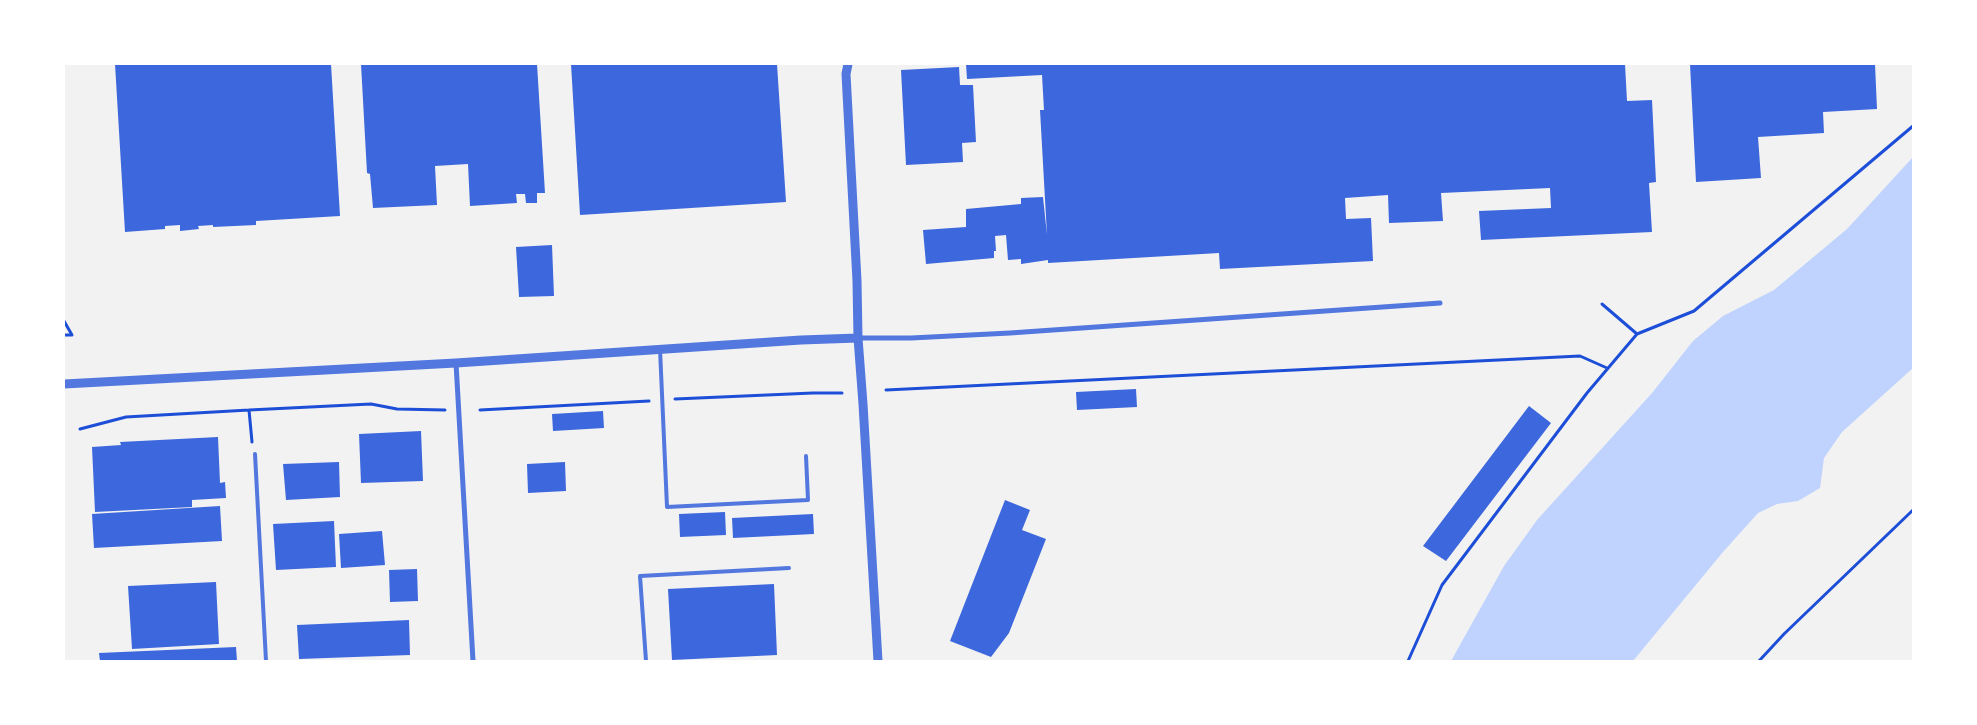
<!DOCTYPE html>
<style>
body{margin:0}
#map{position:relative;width:1977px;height:725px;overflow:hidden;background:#f2f2f2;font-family:"Playfair Display",serif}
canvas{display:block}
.frame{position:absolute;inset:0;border:65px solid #fff;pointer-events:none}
</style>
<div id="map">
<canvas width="1977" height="725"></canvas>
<div class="frame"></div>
</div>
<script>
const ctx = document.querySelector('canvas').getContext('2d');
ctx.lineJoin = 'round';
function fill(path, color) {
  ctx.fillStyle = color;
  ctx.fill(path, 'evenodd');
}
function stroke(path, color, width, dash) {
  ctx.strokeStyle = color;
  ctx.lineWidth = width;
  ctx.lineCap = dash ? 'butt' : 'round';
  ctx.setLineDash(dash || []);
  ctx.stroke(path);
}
const water = new Path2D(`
 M 1913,157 L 1913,368 L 1842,432 L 1824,458 L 1820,488 L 1798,501 L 1777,504 L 1758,513 L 1723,552 L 1633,661 L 1451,661 L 1504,566 L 1537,520 L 1652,393 L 1693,341 L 1723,316 L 1774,290 L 1847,229 Z`);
const building = new Path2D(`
 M 115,64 L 331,64 L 340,216 L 256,221 L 256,225 L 213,227 L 213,225 L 198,226 L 199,229 L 180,231 L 180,225 L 165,226 L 165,229 L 125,232 Z
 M 361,64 L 537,64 L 545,193 L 537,193 L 537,203 L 526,203 L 525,194 L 516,194 L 517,203 L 470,206 L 468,164 L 435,166 L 437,205 L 373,208 L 370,174 L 367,173 Z
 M 571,64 L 777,64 L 786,202 L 580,215 Z
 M 966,64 L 1625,64 L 1627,101 L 1652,100 L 1656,182 L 1649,183 L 1652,232 L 1481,240 L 1479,211 L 1551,208 L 1550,188 L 1441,193 L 1443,221 L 1389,223 L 1388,195 L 1345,198 L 1346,219 L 1371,218 L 1373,261 L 1220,269 L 1219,253 L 1048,263 L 1048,260 L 1021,264 L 1021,259 L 1008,260 L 1006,235 L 995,236 L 996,251 L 994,251 L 994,258 L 926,264 L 923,230 L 966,227 L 966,209 L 1021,204 L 1021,198 L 1043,197 L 1047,235 L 1040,110 L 1044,110 L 1042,75 L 967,79 Z
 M 1690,64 L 1875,64 L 1877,109 L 1823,112 L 1824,133 L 1758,137 L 1761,178 L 1696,182 Z
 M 959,67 L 960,85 L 973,85 L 976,142 L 962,143 L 963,162 L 906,165 L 901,70 Z
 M 552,245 L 554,296 L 519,297 L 516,247 Z
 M 1136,389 L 1137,407 L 1077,410 L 1076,392 Z
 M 1529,406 L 1551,423 L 1446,561 L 1423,546 Z
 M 603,411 L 604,428 L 553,431 L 552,414 Z
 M 421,431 L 423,481 L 361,483 L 359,434 Z
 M 218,437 L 220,483 L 225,482 L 226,498 L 192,500 L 192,507 L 95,512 L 92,447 L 121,445 L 120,442 Z
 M 339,462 L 340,497 L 286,500 L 283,464 Z
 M 565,462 L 566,491 L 528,493 L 527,464 Z
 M 1005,500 L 1030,510 L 1022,530 L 1046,539 L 1009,633 L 991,657 L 950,641 Z
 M 220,506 L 222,541 L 94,548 L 92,514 Z
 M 725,512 L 726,535 L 680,537 L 679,514 Z
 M 813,514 L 814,534 L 733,538 L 732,518 Z
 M 334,521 L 336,567 L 276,570 L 273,524 Z
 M 382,531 L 385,565 L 341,568 L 339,534 Z
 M 417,569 L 418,601 L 390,602 L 389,570 Z
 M 216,582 L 219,644 L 132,649 L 128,586 Z
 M 774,584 L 777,655 L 672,660 L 668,589 Z
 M 409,620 L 410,655 L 299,659 L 297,625 Z
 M 236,647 L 237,661 L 100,661 L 99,653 Z`);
const path = new Path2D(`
 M 1602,304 L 1637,334
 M 64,321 L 72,335 L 64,335
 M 886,390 L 1580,356 L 1607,368
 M 675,399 L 813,393 L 842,393
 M 249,410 L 252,442
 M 480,410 L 649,401
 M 80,429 L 126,417 L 249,410 L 371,404 L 397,409 L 445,410
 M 1408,661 L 1442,585 L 1587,393 L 1637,334 L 1694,311 L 1913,126
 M 1759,661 L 1784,634 L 1913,510`);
const service = new Path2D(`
 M 660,349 L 667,507 L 808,500 L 806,456
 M 255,454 L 266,661
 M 646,661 L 640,576 L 789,568`);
const minor = new Path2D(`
 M 858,338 L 911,338 L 1010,333 L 1440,303
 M 456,363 L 473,661`);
const tertiary = new Path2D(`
 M 848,64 L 846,74 L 857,281 L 858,338 L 863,404 L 878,661
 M 64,384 L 456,363 L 801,340 L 858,338`);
fill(water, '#bfd3fe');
fill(building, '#3d67dc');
stroke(path, '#1d4ed8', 3);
stroke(service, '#5277de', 4);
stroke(minor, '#5277de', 5);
stroke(tertiary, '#5277de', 9);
</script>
